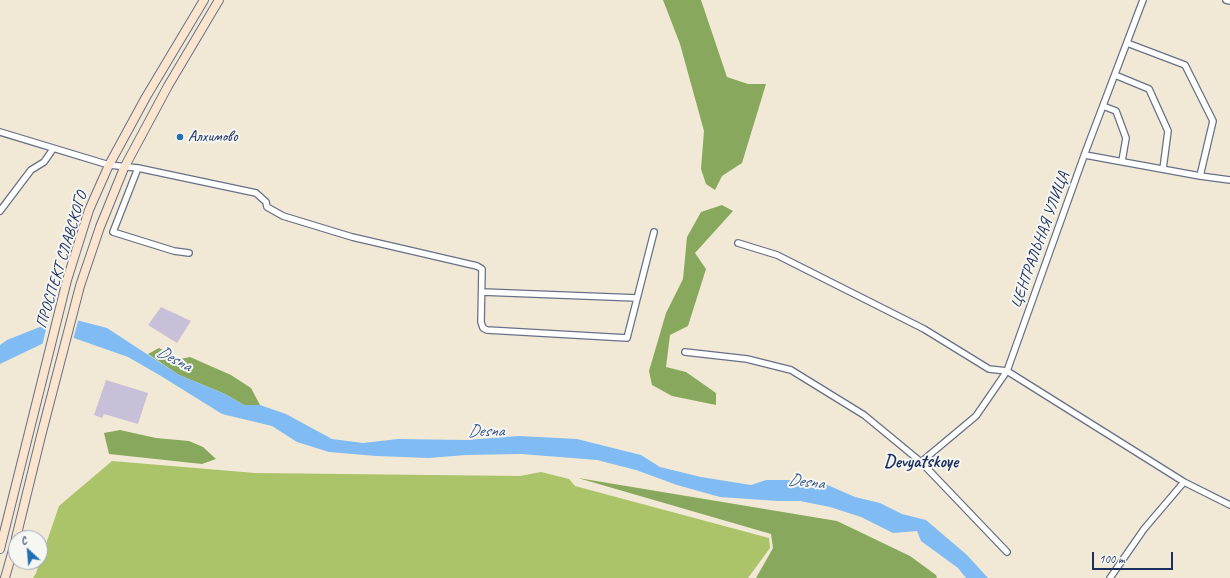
<!DOCTYPE html>
<meta charset="utf-8">
<style>
body{margin:0}
#map{position:relative;width:1230px;height:578px;overflow:hidden;background:#f1e9d5;font-family:Caveat,sans-serif}
canvas{display:block}
.north{position:absolute;left:8px;top:530px;width:40px;height:40px;box-sizing:border-box;background:#f6f6f2;border:1px solid #9ea6b7;border-radius:50%;rotate:334deg;font-size:11px;font-weight:700;line-height:16px;text-align:center;color:#1b2f5e}
.north::after{content:'';display:block;margin:auto;width:14px;height:18px;background:#1f6fb2;clip-path:polygon(50% 0,100% 100%,50% 72%,0 100%)}
.scale{position:absolute;left:1092px;top:552px;width:81px;height:18px;box-sizing:border-box;border:2px solid #1b2f5e;border-top:0;padding-left:5px;font-size:12px;line-height:14px;white-space:nowrap;color:#1b2f5e;-webkit-text-stroke:3px #f6f6f2;paint-order:stroke}
</style>
<div id="map">
<canvas width="1230" height="578"></canvas>
<div class="north">С</div>
<div class="scale">100 m</div>
</div>
<script>
const ctx = document.querySelector('canvas').getContext('2d');
ctx.lineJoin = 'round';
function fill(path, color) {
  ctx.fillStyle = color;
  ctx.fill(path, 'evenodd');
}
function stroke(path, color, width, dash) {
  ctx.strokeStyle = color;
  ctx.lineWidth = width;
  ctx.lineCap = dash ? 'butt' : 'round';
  ctx.setLineDash(dash || []);
  ctx.stroke(path);
}
function write(font, color, halo, rows, align = 'center') {
  ctx.font = font + ' Caveat,sans-serif';
  ctx.lineWidth = 4;
  ctx.setLineDash([]);
  ctx.textBaseline = 'middle';
  ctx.strokeStyle = halo;
  ctx.fillStyle = color;
  for (const [text, x, y, turn = 0] of rows) {
    ctx.save();
    ctx.translate(x, y);
    ctx.rotate((+turn || 0) * Math.PI / 180);
    ctx.textAlign = isNaN(turn) ? turn : align;
    if (halo) ctx.strokeText(text, 0, 0);
    ctx.fillText(text, 0, 0);
    ctx.restore();
  }
}
const industrial = new Path2D(`
 M 161,307 L 191,321 L 177,343 L 148,325 Z
 M 106,380 L 148,393 L 138,424 L 104,414 L 102,418 L 94,415 Z`);
const green = new Path2D(`
 M 112,461 L 255,473 L 520,476 L 541,472 L 569,479 L 575,486 L 769,538 L 770,548 L 748,578 L 33,578 L 36,573 L 59,506 Z`);
const forest = new Path2D(`
 M 663,0 L 701,0 L 727,77 L 748,84 L 766,84 L 742,163 L 722,176 L 715,190 L 706,184 L 701,169 L 704,131 L 680,44 Z
 M 722,205 L 733,211 L 695,253 L 706,269 L 688,326 L 670,335 L 666,367 L 686,372 L 716,393 L 716,405 L 672,396 L 652,385 L 649,371 L 666,313 L 683,279 L 687,237 L 701,212 Z
 M 159,348 L 180,359 L 190,357 L 231,375 L 251,388 L 260,405 L 244,405 L 225,394 L 179,375 L 148,354 Z
 M 120,430 L 156,438 L 189,441 L 203,447 L 216,459 L 202,464 L 109,454 L 104,433 Z
 M 578,478 L 837,521 L 910,556 L 936,575 L 937,578 L 756,578 L 773,548 L 771,534 Z`);
const water = new Path2D(`
 M 65,317 L 107,328 L 179,375 L 225,394 L 244,405 L 260,405 L 286,414 L 332,439 L 363,443 L 398,439 L 466,440 L 519,436 L 577,439 L 641,455 L 660,467 L 701,477 L 751,485 L 766,480 L 816,480 L 855,497 L 880,503 L 902,514 L 926,520 L 967,555 L 988,578 L 966,578 L 958,568 L 921,541 L 917,531 L 893,533 L 861,517 L 830,507 L 800,501 L 778,501 L 720,497 L 677,485 L 636,470 L 597,460 L 521,454 L 466,455 L 429,458 L 376,456 L 329,452 L 297,442 L 272,426 L 222,414 L 161,376 L 128,357 L 71,337 L 46,342 L 0,364 L 0,345 L 7,340 Z`);
const pier = new Path2D(`
 M 64,315 L 79,318 L 73,340 L 46,344 L 42,346 L 48,321 Z`);
const street = new Path2D(`
 M 1226,0 L 1230,1
 M 1127,43 L 1185,65 L 1213,121 L 1200,176
 M 1115,75 L 1149,89 L 1168,131 L 1163,169
 M 1103,106 L 1116,111 L 1126,138 L 1122,161
 M 0,132 L 109,165 L 138,168 L 256,193 L 266,202 L 267,207 L 283,216 L 352,237 L 477,266 L 482,269 L 481,322 L 483,328 L 487,330 L 627,338 L 654,232
 M 1085,155 L 1200,176 L 1230,180
 M 138,168 L 113,232 L 174,251 L 189,253
 M 0,211 L 31,170 L 44,162 L 53,149
 M 738,243 L 777,255 L 924,329 L 989,369 L 1007,371 L 1184,482 L 1144,529 L 1110,578
 M 482,292 L 637,298
 M 685,352 L 747,359 L 791,370 L 864,415 L 921,462 L 1007,552
 M 921,462 L 976,416 L 1007,371 L 1085,153 L 1143,0
 M 1184,482 L 1230,505`);
const secondary = new Path2D(`
 M 16,538 L 41,436 L 80,286 L 100,227 L 124,168 L 168,86 L 219,0
 M 0,549 L 67,280 L 89,210 L 109,165 L 146,97 L 204,0
 M 5,578 L 16,539`);
const markers = [
 [180,137,4,"#1f6fb2"]
];
const poiNames = [
 ["Алхимово",188,137]
];
const streetNames = [
 ["ЦЕНТРАЛЬНАЯ УЛИЦА",1040,240,-70],
 ["ПРОСПЕКТ СЛАВСКОГО",62,260,-73]
];
const waterNames = [
 ["Desna",174,359,28],
 ["Desna",486,432],
 ["Desna",806,482,7]
];
const quarterNames = [
 ["Devyatskoye",921,462]
];
fill(industrial, '#c8c0d8');
fill(green, '#abc369');
fill(forest, '#88a95d');
fill(water, '#80bcf3');
fill(pier, '#f1e9d5');
stroke(street, '#667088', 8);
stroke(secondary, '#667088', 10);
stroke(street, '#fff', 5.5);
stroke(secondary, '#fce5cf', 8);
for (const [x, y, r, color] of markers) {
  const dot = new Path2D();
  dot.arc(x, y, r, 0, 2 * Math.PI);
  ctx.fillStyle = color;
  ctx.fill(dot);
  stroke(dot, '#f6f6f2', 1.5);
}
write('16px', '#1b2f5e', '#f6f6f2', poiNames, 'left');
write('16px', '#1b2f5e', '#f6f6f2', streetNames);
write('italic 17px', '#39598b', '#f6f6f2', waterNames);
write('bold 18px', '#1b2f5e', '#f6f6f2', quarterNames);
</script>
